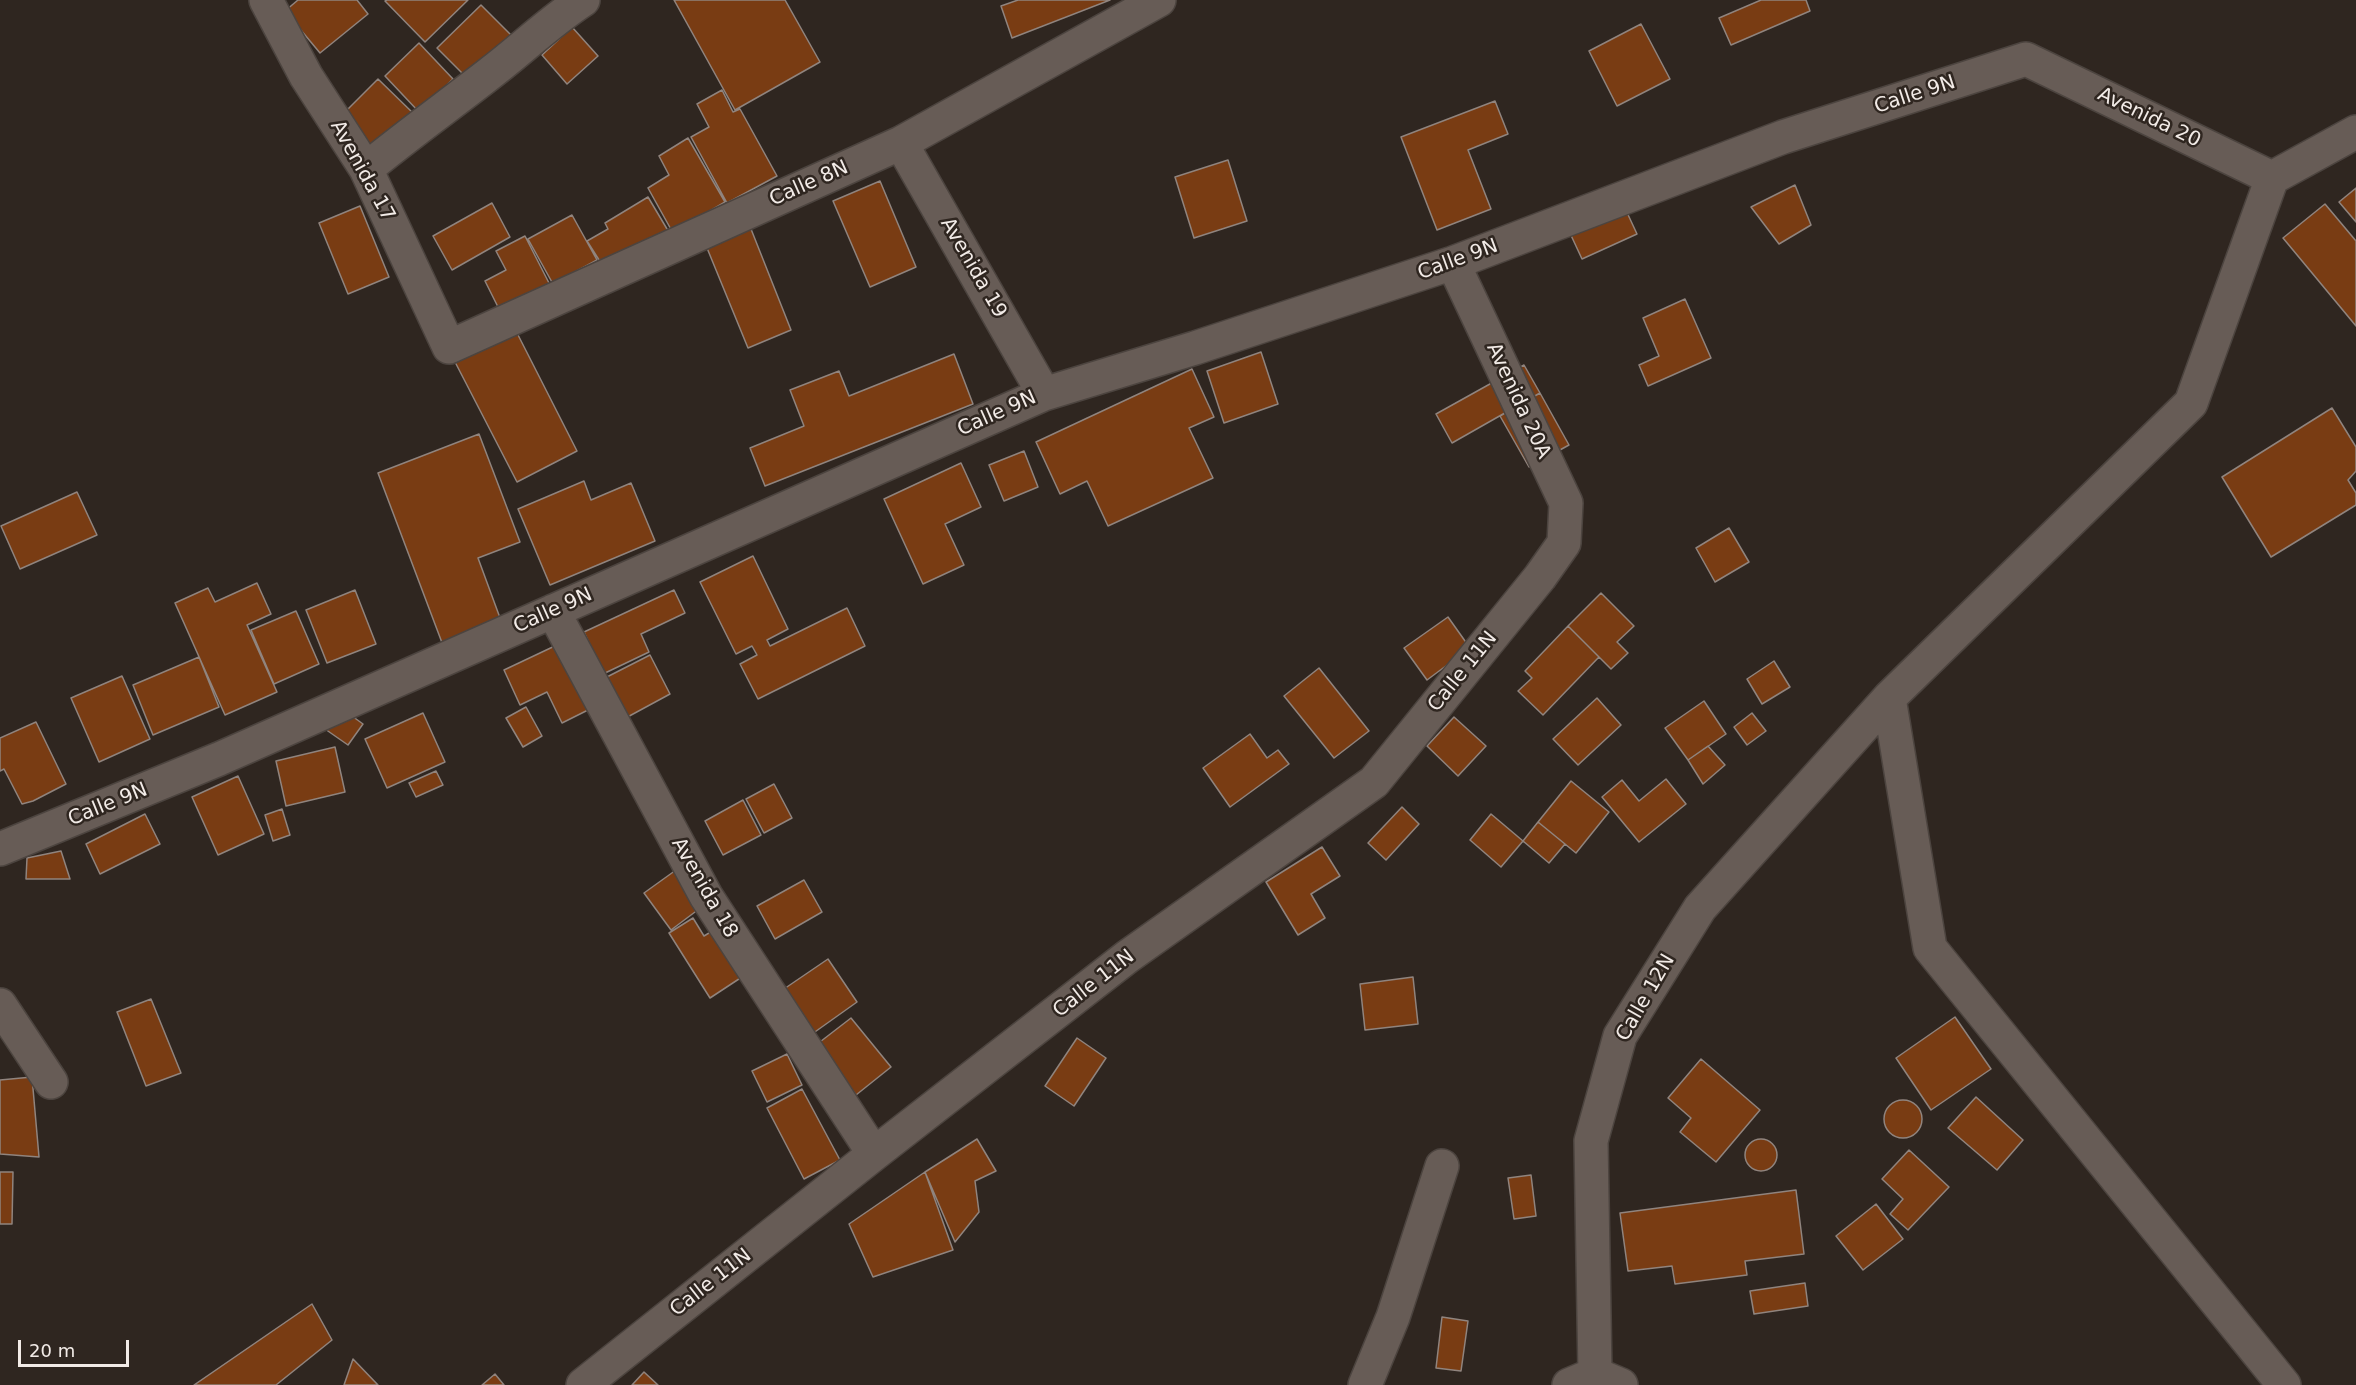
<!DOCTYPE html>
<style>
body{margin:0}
#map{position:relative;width:2356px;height:1385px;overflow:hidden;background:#2f2620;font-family:"DejaVu Sans",sans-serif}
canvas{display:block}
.scale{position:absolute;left:18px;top:1340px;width:111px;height:27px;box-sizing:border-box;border:3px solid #f2ebe7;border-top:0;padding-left:8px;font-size:18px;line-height:21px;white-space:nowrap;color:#f2ebe7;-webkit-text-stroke:4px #2f2620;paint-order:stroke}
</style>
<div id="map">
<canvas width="2356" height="1385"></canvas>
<div class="scale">20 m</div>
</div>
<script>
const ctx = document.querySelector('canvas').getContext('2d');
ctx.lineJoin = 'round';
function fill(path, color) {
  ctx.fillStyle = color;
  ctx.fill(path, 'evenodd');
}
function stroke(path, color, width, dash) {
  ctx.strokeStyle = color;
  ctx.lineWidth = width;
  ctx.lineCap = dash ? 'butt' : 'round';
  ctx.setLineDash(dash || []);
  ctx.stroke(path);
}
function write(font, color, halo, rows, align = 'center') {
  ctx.font = font + ' "DejaVu Sans",sans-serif';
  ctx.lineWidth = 5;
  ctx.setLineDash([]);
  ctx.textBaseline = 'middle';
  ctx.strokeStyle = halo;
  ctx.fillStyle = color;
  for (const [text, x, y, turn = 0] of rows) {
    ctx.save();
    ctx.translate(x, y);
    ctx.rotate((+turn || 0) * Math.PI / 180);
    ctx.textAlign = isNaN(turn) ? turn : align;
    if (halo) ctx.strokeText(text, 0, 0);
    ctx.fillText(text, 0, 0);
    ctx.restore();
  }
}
const building = new Path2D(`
 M 298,0 L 357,0 L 368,14 L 320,53 L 285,11 Z
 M 387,0 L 468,0 L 425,42 L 385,1 Z
 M 674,0 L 785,0 L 820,62 L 735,110 Z
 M 1018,0 L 1110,0 L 1012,38 L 1001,6 Z
 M 1761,0 L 1806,0 L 1810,11 L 1731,45 L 1719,18 Z
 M 481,5 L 518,42 L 474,85 L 437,48 Z
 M 1641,24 L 1670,79 L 1617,106 L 1589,51 Z
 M 572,27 L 598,56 L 567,84 L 542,55 Z
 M 419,43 L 453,79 L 419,112 L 385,76 Z
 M 378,79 L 415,115 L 377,153 L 341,116 Z
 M 722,90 L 733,112 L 740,109 L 777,176 L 727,203 L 691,137 L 709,127 L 697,104 Z
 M 1495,101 L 1508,134 L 1468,150 L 1491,209 L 1437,230 L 1401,137 Z
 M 688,138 L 725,202 L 673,233 L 648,188 L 669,175 L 659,156 Z
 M 1228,160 L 1247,221 L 1194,238 L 1175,177 Z
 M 880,181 L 916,267 L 870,287 L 833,201 Z
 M 1795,185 L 1811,225 L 1779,244 L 1751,207 Z
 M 2356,188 L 2356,222 L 2339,202 Z
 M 648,197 L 670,234 L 601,263 L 587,241 L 608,229 L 605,223 Z
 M 492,203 L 510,237 L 452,270 L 433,236 Z
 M 2325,204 L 2356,241 L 2356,326 L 2283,238 Z
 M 360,206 L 389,277 L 348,294 L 319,223 Z
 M 1624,206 L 1637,234 L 1582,259 L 1569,231 Z
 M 572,215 L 597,260 L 553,284 L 528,239 Z
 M 751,229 L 791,330 L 748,348 L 707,248 Z
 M 525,236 L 550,285 L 500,311 L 485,281 L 506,270 L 496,251 Z
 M 1685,299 L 1711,358 L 1648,386 L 1639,365 L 1659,356 L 1643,318 Z
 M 515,329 L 577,451 L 517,482 L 454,360 Z
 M 1261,352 L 1278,404 L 1224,423 L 1207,371 Z
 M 954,354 L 973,404 L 765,486 L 750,448 L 804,426 L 790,390 L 839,371 L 849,396 Z
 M 1524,365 L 1540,393 L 1452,443 L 1436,414 Z
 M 1192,369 L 1214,417 L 1189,428 L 1213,478 L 1108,526 L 1087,481 L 1060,494 L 1036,442 Z
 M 1540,393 L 1569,445 L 1529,467 L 1500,416 Z
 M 2332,408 L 2356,447 L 2356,471 L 2348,480 L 2356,493 L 2356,505 L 2271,557 L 2222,477 Z
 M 479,434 L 520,542 L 478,558 L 503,626 L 444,648 L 378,473 Z
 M 1024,451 L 1038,487 L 1004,501 L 989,465 Z
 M 961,463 L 981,507 L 945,524 L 964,565 L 923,584 L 884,499 Z
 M 584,481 L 591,500 L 631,483 L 655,541 L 550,585 L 518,509 Z
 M 77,492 L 97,535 L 20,569 L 1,526 Z
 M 1729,528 L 1749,562 L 1715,582 L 1696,548 Z
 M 753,556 L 788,629 L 767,640 L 770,646 L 847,608 L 865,646 L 758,699 L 740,664 L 757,655 L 752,646 L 736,654 L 700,582 Z
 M 257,583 L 271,614 L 247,625 L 277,692 L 225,715 L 175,603 L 208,588 L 215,602 Z
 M 355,590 L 376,644 L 327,663 L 306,610 Z
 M 674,590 L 685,613 L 641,634 L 649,652 L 603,674 L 584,632 Z
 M 1601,593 L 1634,626 L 1617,642 L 1628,653 L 1611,669 L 1568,626 Z
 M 296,611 L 319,664 L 274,684 L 251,630 Z
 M 1448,617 L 1470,648 L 1427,680 L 1404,648 Z
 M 1568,626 L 1599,657 L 1543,715 L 1518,691 L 1532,678 L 1525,671 Z
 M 559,644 L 590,709 L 562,723 L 547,692 L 520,705 L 504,670 Z
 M 650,655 L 670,694 L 622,720 L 601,680 Z
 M 199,657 L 219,707 L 153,735 L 133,685 Z
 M 1774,661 L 1790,687 L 1762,704 L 1747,679 Z
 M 1319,668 L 1369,731 L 1334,758 L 1284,696 Z
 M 122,676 L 150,739 L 99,762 L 71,698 Z
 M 1597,698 L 1621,725 L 1578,765 L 1553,739 Z
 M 1704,701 L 1726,734 L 1688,760 L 1665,728 Z
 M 526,707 L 542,736 L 523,747 L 506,718 Z
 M 341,708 L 363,724 L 348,745 L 325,729 Z
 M 423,713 L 445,762 L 387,788 L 365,739 Z
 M 1752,713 L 1766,731 L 1747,745 L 1734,727 Z
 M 1454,717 L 1486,746 L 1458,776 L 1427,746 Z
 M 36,722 L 66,784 L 33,801 L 22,804 L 4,769 L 0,771 L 0,738 Z
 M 1250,734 L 1267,758 L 1278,750 L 1289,764 L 1230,807 L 1203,768 Z
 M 1708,746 L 1725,765 L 1703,784 L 1688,760 Z
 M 335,747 L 345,792 L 286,806 L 276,761 Z
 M 436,771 L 443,785 L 416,797 L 409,783 Z
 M 238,776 L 264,834 L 218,855 L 192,797 Z
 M 1666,779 L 1686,804 L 1639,842 L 1602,797 L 1622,780 L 1639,801 Z
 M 1571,781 L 1609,812 L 1576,853 L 1538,822 Z
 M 774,784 L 792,818 L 764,833 L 746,799 Z
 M 743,800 L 761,835 L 723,855 L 705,821 Z
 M 1402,807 L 1419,824 L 1386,860 L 1368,843 Z
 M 282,809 L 290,835 L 273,841 L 265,815 Z
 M 145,814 L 160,844 L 100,874 L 86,844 Z
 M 1491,814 L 1523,841 L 1501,867 L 1470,840 Z
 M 1538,822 L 1565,844 L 1549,863 L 1523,841 Z
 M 1322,847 L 1340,876 L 1311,894 L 1325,918 L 1298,935 L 1266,882 Z
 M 61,851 L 70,879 L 26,879 L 27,858 Z
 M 676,870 L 703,906 L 671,930 L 644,893 Z
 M 804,880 L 822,912 L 775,939 L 757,906 Z
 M 693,918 L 704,936 L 719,927 L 748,973 L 710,998 L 669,933 Z
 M 828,959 L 857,1002 L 812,1034 L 781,991 Z
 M 1413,977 L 1418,1024 L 1365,1030 L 1360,984 Z
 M 151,999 L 181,1073 L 146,1086 L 117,1012 Z
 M 1955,1017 L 1991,1069 L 1931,1110 L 1896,1058 Z
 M 851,1018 L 891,1067 L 856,1095 L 816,1045 Z
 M 1077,1038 L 1106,1058 L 1074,1106 L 1045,1086 Z
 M 787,1054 L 802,1085 L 767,1102 L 752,1071 Z
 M 1701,1059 L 1760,1110 L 1716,1162 L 1680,1132 L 1691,1118 L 1668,1098 Z
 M 32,1077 L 39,1157 L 0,1154 L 0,1080 Z
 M 802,1089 L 840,1160 L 804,1179 L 767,1108 Z
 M 1976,1097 L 2023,1140 L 1997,1170 L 1948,1128 Z
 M1884 1119a19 19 0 1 1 38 0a19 19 0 1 1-38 0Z
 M 977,1139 L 996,1171 L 975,1181 L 979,1212 L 955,1242 L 925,1172 Z
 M1745 1155a16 16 0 1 1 32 0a16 16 0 1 1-32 0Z
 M 1909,1150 L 1949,1187 L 1908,1230 L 1890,1214 L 1903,1199 L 1882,1179 Z
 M 0,1172 L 13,1172 L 12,1224 L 0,1224 Z
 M 925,1172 L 953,1250 L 873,1277 L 849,1224 Z
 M 1531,1175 L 1536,1216 L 1514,1219 L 1508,1178 Z
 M 1796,1190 L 1804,1254 L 1745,1261 L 1747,1275 L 1675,1284 L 1672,1266 L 1628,1271 L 1620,1213 Z
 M 1876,1204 L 1903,1239 L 1863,1270 L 1836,1236 Z
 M 1805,1283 L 1808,1306 L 1754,1314 L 1750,1291 Z
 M 312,1304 L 332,1340 L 276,1385 L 194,1385 Z
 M 1442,1317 L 1468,1321 L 1461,1371 L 1436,1368 Z
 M 353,1359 L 378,1385 L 344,1385 Z
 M 644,1372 L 658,1385 L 632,1385 Z
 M 495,1374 L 504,1385 L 482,1385 Z`);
const minor = new Path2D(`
 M 266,0 L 306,76 L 366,169 L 449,347 L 901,143 L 1159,0
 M 901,143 L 1044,394
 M 366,169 C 406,136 448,106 489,74 C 522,49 548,23 583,0
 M 553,611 L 706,896 L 874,1154
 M 1889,698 L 1930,948 L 2284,1385
 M 0,849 L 219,759 L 1044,394 L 1195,348 L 1453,263 L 1783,137 L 2026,59 L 2272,178
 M 0,1005 L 51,1082
 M 1595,1374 L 1591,1141 L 1620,1036 L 1700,908 L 1889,698 L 2191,403 L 2272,178 L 2356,132
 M 1595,1374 L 1621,1385
 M 583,1385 L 874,1154 L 1127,957 L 1374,782 L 1540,577 L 1564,543 L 1566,503 L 1453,263
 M 1365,1385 L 1393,1317 L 1442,1166
 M 1569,1385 L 1595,1374`);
const streetNames = [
 ["Calle 9N",1915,95,-18],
 ["Avenida 20",2149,118,26],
 ["Avenida 17",362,171,61],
 ["Calle 8N",809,184,-24],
 ["Calle 9N",1458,260,-20],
 ["Avenida 19",973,268,60],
 ["Avenida 20A",1518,401,65],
 ["Calle 9N",997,414,-24],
 ["Calle 9N",553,611,-24],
 ["Calle 11N",1463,672,-51],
 ["Calle 9N",108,805,-22],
 ["Avenida 18",704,888,60],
 ["Calle 11N",1094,984,-38],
 ["Calle 12N",1646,998,-60],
 ["Calle 11N",711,1283,-38]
];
fill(building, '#793c13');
stroke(building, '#90847e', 1.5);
stroke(minor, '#4c443f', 36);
stroke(minor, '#675c56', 33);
write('20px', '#f2ebe7', '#2f2620', streetNames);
</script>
